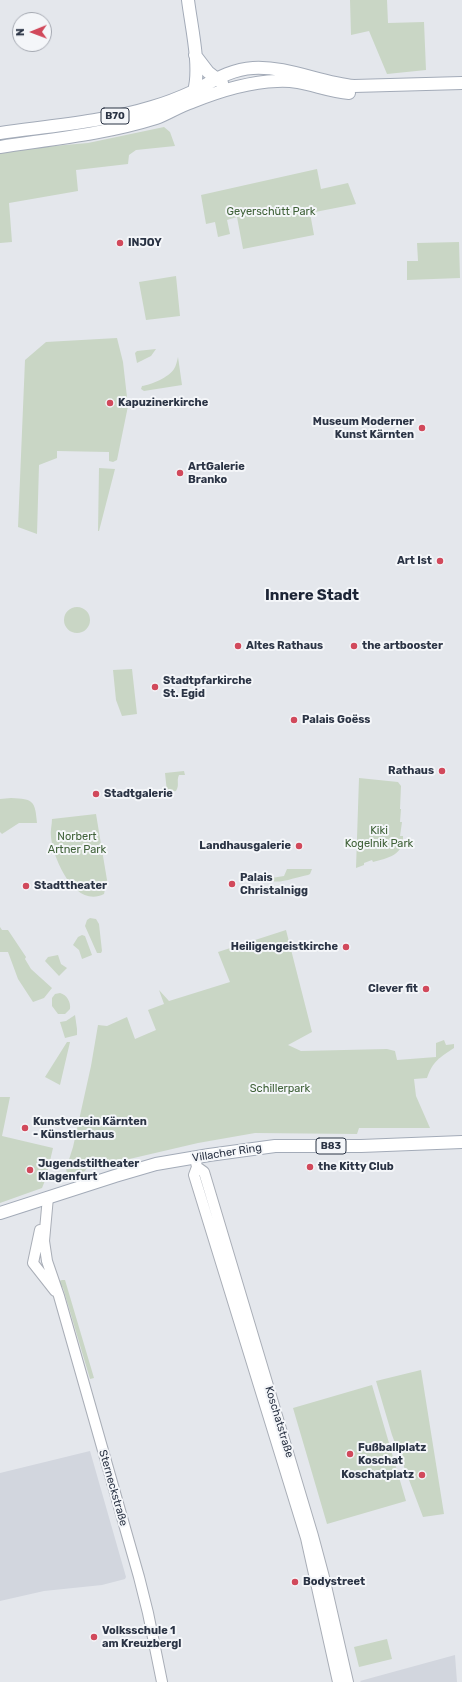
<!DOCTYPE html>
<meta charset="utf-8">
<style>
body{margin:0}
#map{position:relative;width:462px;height:1682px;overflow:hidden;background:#e4e7ec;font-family:Rubik,sans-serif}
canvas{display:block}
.north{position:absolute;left:12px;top:12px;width:40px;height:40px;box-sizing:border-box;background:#f4f6f9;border:1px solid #a4a8b1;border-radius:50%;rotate:269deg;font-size:11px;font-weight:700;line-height:16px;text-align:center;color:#2b3445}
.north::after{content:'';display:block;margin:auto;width:14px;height:18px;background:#d1495b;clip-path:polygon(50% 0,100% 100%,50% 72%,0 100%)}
</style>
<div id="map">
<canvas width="462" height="1682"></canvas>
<div class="north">N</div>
</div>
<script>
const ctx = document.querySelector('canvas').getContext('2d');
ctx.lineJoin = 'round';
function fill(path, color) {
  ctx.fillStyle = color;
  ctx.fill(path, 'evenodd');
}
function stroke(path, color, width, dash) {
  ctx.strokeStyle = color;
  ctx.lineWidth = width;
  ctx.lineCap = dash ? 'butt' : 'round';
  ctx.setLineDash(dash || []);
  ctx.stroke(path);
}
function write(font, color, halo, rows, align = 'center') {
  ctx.font = font + ' Rubik,sans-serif';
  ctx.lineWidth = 4;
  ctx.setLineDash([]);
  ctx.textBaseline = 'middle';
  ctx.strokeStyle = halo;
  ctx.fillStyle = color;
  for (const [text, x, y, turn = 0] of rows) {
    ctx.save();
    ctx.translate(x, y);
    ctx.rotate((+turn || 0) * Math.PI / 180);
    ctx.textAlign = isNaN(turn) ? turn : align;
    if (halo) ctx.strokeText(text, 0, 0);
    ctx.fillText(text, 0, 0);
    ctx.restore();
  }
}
const built = new Path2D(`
 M 90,1451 L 126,1577 L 125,1579 L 102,1585 L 44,1591 L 0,1601 L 0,1473 Z
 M 455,1655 L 457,1682 L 361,1682 L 360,1681 Z`);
const green = new Path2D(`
 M 350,0 L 387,0 L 388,23 L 424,22 L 426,70 L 387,74 L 369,31 L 351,35 Z
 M 164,127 L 170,132 L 175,146 L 136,150 L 129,155 L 128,164 L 76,170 L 78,191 L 9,203 L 12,242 L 0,243 L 0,152 L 42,147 L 88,143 Z
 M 317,169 L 321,189 L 348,183 L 356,204 L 310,213 L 314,235 L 243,249 L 237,217 L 227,220 L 230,234 L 218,237 L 215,222 L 206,224 L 201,195 Z
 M 459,242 L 460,278 L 407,280 L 407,261 L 418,261 L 417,243 Z
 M 176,276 L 180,316 L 146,320 L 139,282 Z
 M 117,338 L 123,362 L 128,406 L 117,460 L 113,462 L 109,461 L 109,452 L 57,451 L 57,458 L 39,465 L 37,534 L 18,527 L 25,360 L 46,342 Z
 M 156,349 L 151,356 L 137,363 L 135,353 L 137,351 Z
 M 178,357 L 182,385 L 144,391 L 141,389 L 142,386 C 151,385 169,377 174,369 C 176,366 177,361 178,357 Z
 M 99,468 L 115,469 L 99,531 L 98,531 Z
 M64 620a13 13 0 1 1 26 0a13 13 0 1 1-26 0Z
 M 132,669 L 137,714 L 122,716 L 116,700 L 113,670 Z
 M 184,771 L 185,775 L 179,775 C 176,781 180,785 176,791 L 167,792 L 165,773 Z
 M 359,778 L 398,782 L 401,786 L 400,809 L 401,809 L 400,822 L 402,822 L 400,836 L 403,836 C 404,855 388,858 373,862 L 372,860 L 364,863 L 364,865 L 356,868 Z
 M 11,798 C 34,799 35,801 37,823 L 19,823 L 2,834 L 0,832 L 0,799 Z
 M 96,814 L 107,880 L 104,894 C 75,909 53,859 51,837 C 50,831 52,825 52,819 Z
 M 287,869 L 312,869 L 310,874 L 308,875 C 295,877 277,886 265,879 L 284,876 Z
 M 90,918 L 96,919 L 99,924 L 102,951 L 101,953 L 97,953 L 85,926 L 87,920 Z
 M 0,927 L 2,930 L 8,930 L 26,957 L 25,959 L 31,969 L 52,988 L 44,998 L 33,1002 L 18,979 L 8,952 L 0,952 Z
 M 286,930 L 312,1032 L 288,1045 L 301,1051 L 387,1049 L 395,1051 L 397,1060 L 436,1057 L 436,1043 L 444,1040 L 446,1045 L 454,1044 L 454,1048 C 439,1058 433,1061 427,1078 L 414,1079 L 416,1096 L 430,1128 L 359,1128 L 357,1134 L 255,1133 L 198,1143 L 108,1164 L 103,1159 L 89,1164 L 85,1171 L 74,1175 L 67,1173 L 66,1169 L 73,1147 L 91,1066 L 98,1025 L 107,1026 L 127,1017 L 135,1039 L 156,1030 L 148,1010 L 164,1004 L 159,990 L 169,1001 L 230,982 L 218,952 Z
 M 82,935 L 85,936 L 92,955 L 82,959 L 79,950 L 73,945 L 78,937 Z
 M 58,955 L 61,964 L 67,968 L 59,976 L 45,961 L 48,957 Z
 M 60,993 C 67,995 71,1002 70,1009 L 65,1014 L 58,1014 L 52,1006 L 52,998 L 55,994 Z
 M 75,1015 L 77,1029 L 77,1035 L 65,1038 L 60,1022 L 66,1021 Z
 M 67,1042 L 70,1042 L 60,1085 L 45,1077 Z
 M 0,1097 L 10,1097 L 2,1136 L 53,1148 L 46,1178 L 42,1188 L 0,1203 Z
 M 62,1280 L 65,1280 L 94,1378 L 90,1379 L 63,1288 L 59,1283 L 59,1281 Z
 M 421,1370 L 444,1514 L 423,1517 L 392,1435 L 376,1381 Z
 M 372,1385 L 406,1501 L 327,1524 L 293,1408 Z
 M 387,1639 L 392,1659 L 359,1667 L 354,1647 Z`);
const secondary = new Path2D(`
 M 195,1158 L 197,1167 L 194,1175 L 306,1538 L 338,1682
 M 197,1167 L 204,1172 L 313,1536 L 324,1577 L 348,1682
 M 48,1197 L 44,1241 L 47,1261 L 59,1296 L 139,1577 L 148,1613 L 162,1682
 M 40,1230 L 33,1263 L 55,1291`);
const primary = new Path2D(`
 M 188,0 C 191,25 201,67 194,91
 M 195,55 L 208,72 L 222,83
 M 0,133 C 50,126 103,122 152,107 C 166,103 181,97 194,91 C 213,81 231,69 253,68 C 287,66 321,83 354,86 L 462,83
 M 0,147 C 52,139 105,134 156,118 C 168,114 179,106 192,102 C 219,91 248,82 277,81 C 302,79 324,91 349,93
 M 0,1213 L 115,1176 L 156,1164 L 209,1155 L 275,1146 L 361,1146 L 462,1142`);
const markers = [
 [120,243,4,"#d1495b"],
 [110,403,4,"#d1495b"],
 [422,428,4,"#d1495b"],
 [180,473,4,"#d1495b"],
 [440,561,4,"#d1495b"],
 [238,646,4,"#d1495b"],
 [354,646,4,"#d1495b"],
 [155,687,4,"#d1495b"],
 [294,720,4,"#d1495b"],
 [442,771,4,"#d1495b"],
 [96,794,4,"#d1495b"],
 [299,846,4,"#d1495b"],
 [232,884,4,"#d1495b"],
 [26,886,4,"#d1495b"],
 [346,947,4,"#d1495b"],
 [426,989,4,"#d1495b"],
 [25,1128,4,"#d1495b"],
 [310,1167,4,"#d1495b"],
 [30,1170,4,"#d1495b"],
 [350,1454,4,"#d1495b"],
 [422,1475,4,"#d1495b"],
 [295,1582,4,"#d1495b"],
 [94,1637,4,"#d1495b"]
];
const shields = [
 [115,116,28],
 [331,1146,30]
];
const shieldNames = [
 ["B70",115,116],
 ["B83",331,1146]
];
const parkNames = [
 ["Geyerschütt Park",271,212],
 ["Kiki",379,831],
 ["Kogelnik Park",379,844],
 ["Norbert",77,837],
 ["Artner Park",77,850],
 ["Schillerpark",280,1089]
];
const poiNames = [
 ["INJOY",128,243],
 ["Kapuzinerkirche",118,403],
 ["Museum Moderner",414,422,"right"],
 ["Kunst Kärnten",414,435,"right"],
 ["ArtGalerie",188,467],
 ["Branko",188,480],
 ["Art Ist",432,561,"right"],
 ["Altes Rathaus",246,646],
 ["the artbooster",362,646],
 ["Stadtpfarkirche",163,681],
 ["St. Egid",163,694],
 ["Palais Goëss",302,720],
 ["Rathaus",434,771,"right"],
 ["Stadtgalerie",104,794],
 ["Landhausgalerie",291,846,"right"],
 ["Palais",240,878],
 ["Christalnigg",240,891],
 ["Stadttheater",34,886],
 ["Heiligengeistkirche",338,947,"right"],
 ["Clever fit",418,989,"right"],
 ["Kunstverein Kärnten",33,1122],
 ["- Künstlerhaus",33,1135],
 ["Jugendstiltheater",38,1164],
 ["Klagenfurt",38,1177],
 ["the Kitty Club",318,1167],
 ["Fußballplatz",358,1448],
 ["Koschat",358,1461],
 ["Koschatplatz",414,1475,"right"],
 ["Bodystreet",303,1582],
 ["Volksschule 1",102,1631],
 ["am Kreuzbergl",102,1644]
];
const streetNames = [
 ["Villacher Ring",227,1153,-9],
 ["Koschatstraße",279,1422,73],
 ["Sterneckstraße",113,1488,74]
];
const districtNames = [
 ["Innere Stadt",312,596]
];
fill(built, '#d2d6de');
fill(green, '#c9d6c5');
stroke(secondary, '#a9aeb7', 12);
stroke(primary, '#a3abb8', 14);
stroke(secondary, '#fff', 10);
stroke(primary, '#fff', 12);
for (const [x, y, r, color] of markers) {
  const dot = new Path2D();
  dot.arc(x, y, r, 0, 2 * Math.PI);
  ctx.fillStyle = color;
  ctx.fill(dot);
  stroke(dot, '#f4f6f9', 1.5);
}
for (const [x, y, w] of shields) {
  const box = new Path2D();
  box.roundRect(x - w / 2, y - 8, w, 16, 3);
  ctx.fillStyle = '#f4f6f9';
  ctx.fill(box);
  stroke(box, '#2b3445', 1);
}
write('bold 10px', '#2b3445', null, shieldNames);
write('11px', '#3f6138', '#f4f6f9', parkNames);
write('bold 11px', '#2b3445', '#f4f6f9', poiNames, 'left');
write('11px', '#2b3445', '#f4f6f9', streetNames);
write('bold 15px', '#1d2536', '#f4f6f9', districtNames);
</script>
